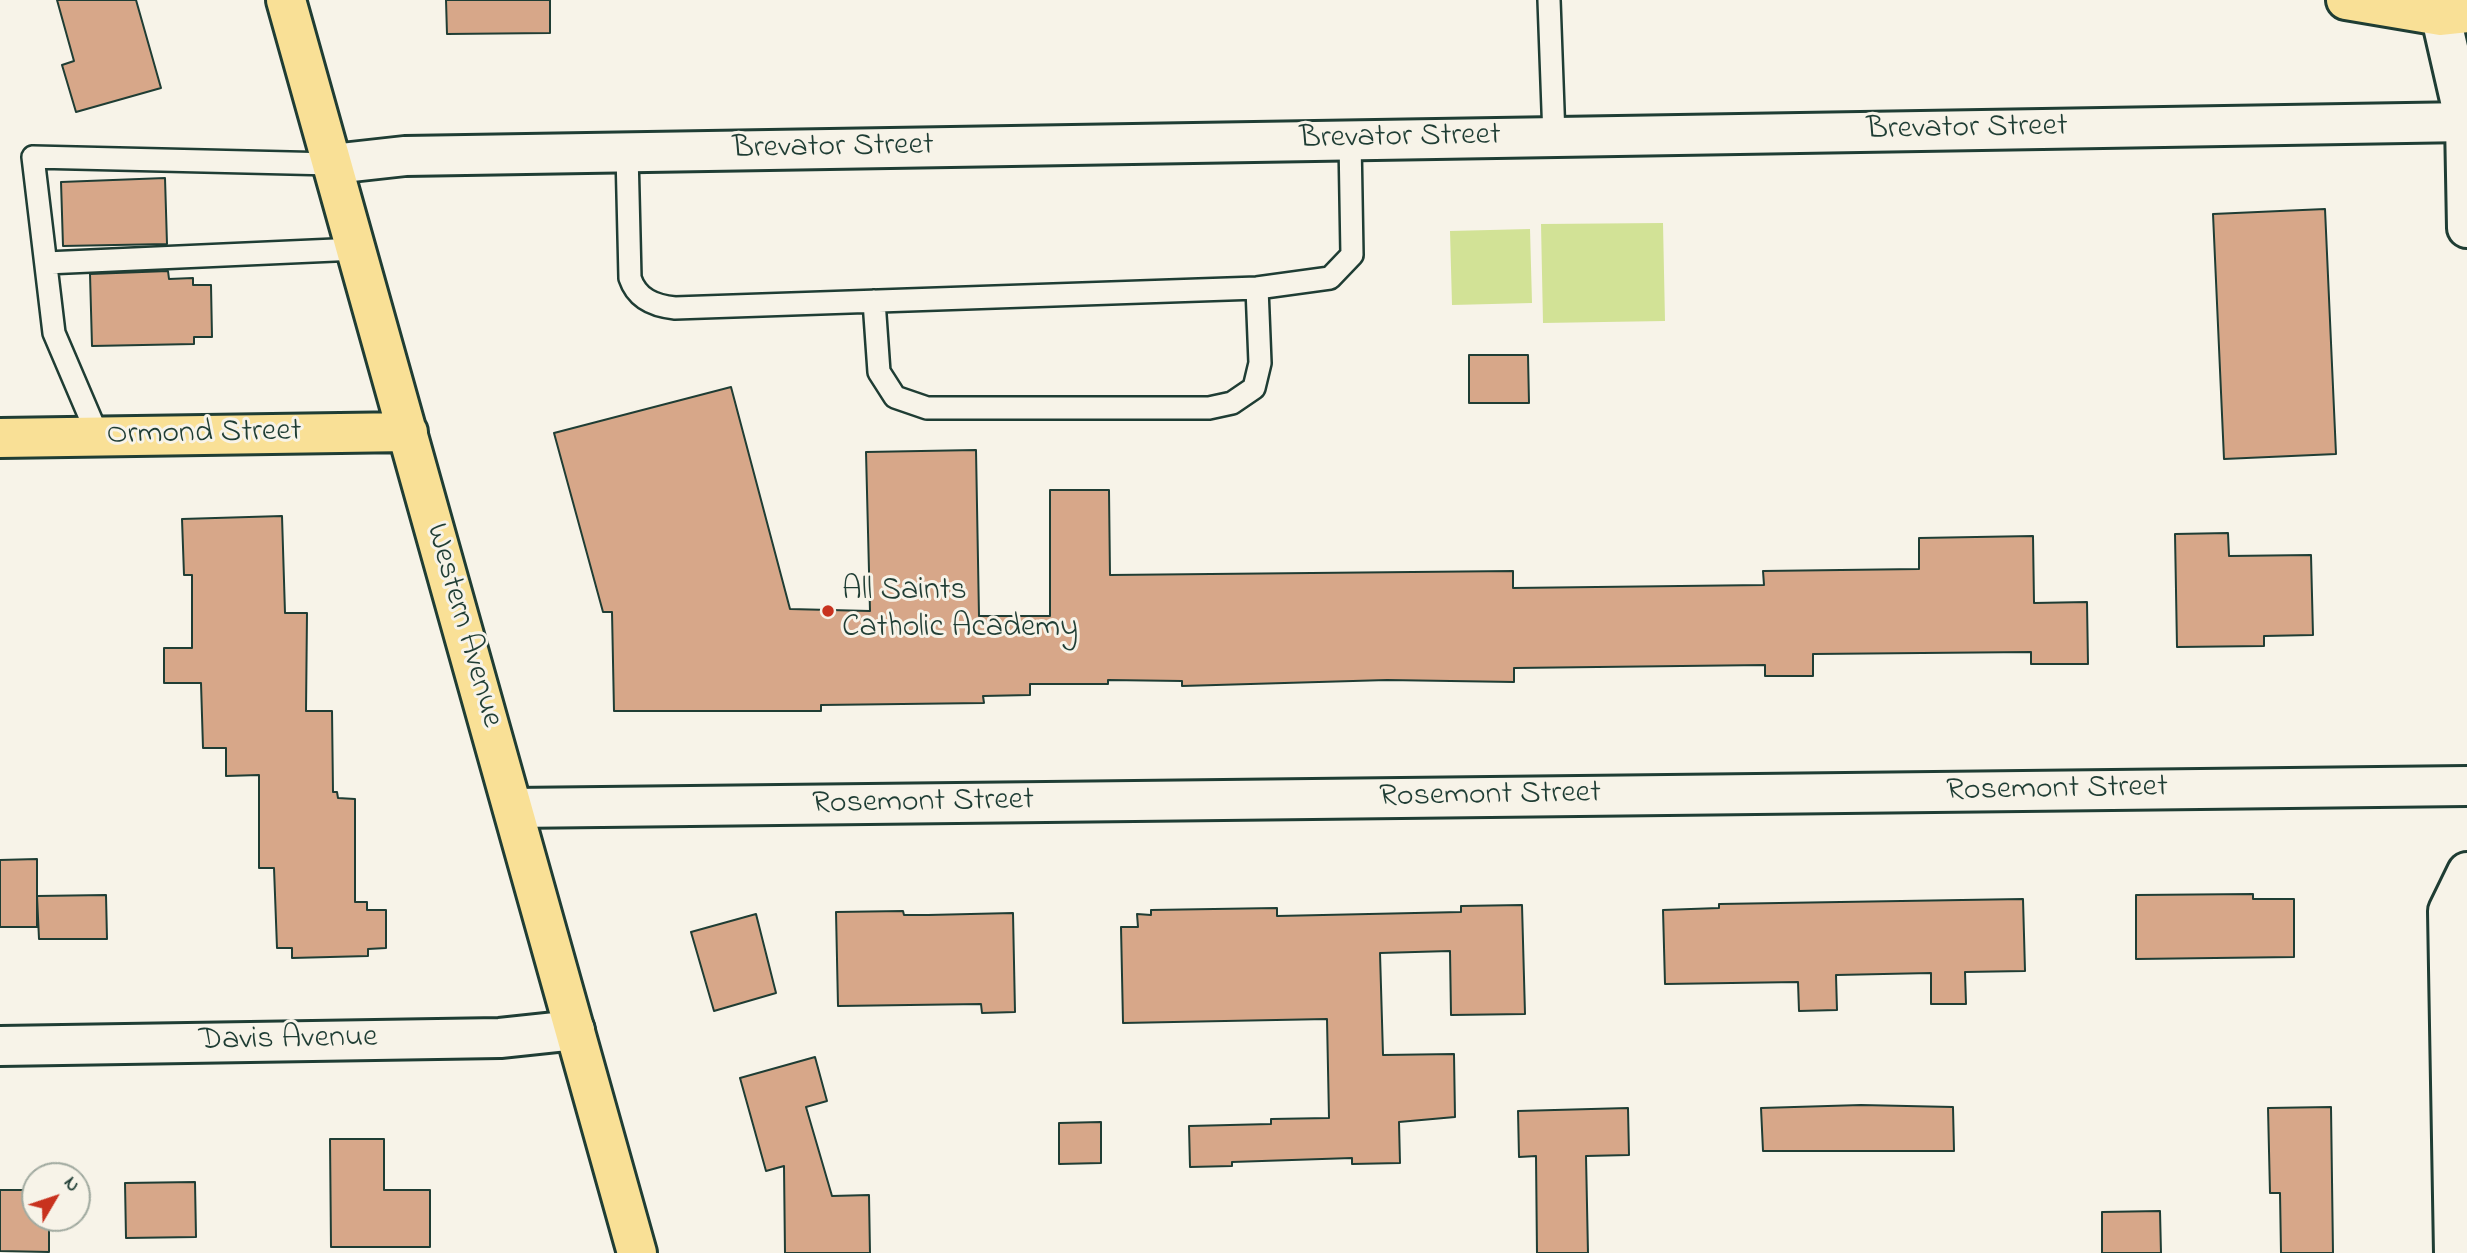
<!DOCTYPE html>
<style>
body{margin:0}
#map{position:relative;width:2467px;height:1253px;overflow:hidden;background:#f7f3e8;font-family:"Indie Flower",sans-serif}
canvas{display:block}
.north{position:absolute;left:21px;top:1162px;width:70px;height:70px;box-sizing:border-box;background:#f7f3e8;border:2px solid #a1aaa0;border-radius:50%;rotate:51deg;font-size:19px;font-weight:700;line-height:28px;text-align:center;color:#1f3d34}
.north::after{content:'';display:block;margin:auto;width:24px;height:32px;background:#c8321e;clip-path:polygon(50% 0,100% 100%,50% 72%,0 100%)}
</style>
<div id="map">
<canvas width="2467" height="1253"></canvas>
<div class="north">N</div>
</div>
<script>
const ctx = document.querySelector('canvas').getContext('2d');
ctx.lineJoin = 'round';
function fill(path, color) {
  ctx.fillStyle = color;
  ctx.fill(path, 'evenodd');
}
function stroke(path, color, width, dash) {
  ctx.strokeStyle = color;
  ctx.lineWidth = width;
  ctx.lineCap = dash ? 'butt' : 'round';
  ctx.setLineDash(dash || []);
  ctx.stroke(path);
}
function write(font, color, halo, rows, align = 'center') {
  ctx.font = font + ' "Indie Flower",sans-serif';
  ctx.lineWidth = 6;
  ctx.setLineDash([]);
  ctx.textBaseline = 'middle';
  ctx.strokeStyle = halo;
  ctx.fillStyle = color;
  for (const [text, x, y, turn = 0] of rows) {
    ctx.save();
    ctx.translate(x, y);
    ctx.rotate((+turn || 0) * Math.PI / 180);
    ctx.textAlign = isNaN(turn) ? turn : align;
    if (halo) ctx.strokeText(text, 0, 0);
    ctx.fillText(text, 0, 0);
    ctx.restore();
  }
}
const green = new Path2D(`
 M 1663,223 L 1665,321 L 1543,323 L 1541,224 Z
 M 1530,229 L 1532,303 L 1452,305 L 1450,231 Z`);
const building = new Path2D(`
 M 57,0 L 136,0 L 161,88 L 76,112 L 62,65 L 74,61 Z
 M 446,0 L 550,0 L 550,33 L 447,34 Z
 M 165,178 L 167,244 L 63,246 L 61,182 Z
 M 2325,209 L 2336,454 L 2224,459 L 2213,214 Z
 M 168,271 L 169,279 L 193,278 L 193,285 L 211,285 L 212,337 L 194,337 L 194,344 L 92,346 L 90,274 Z
 M 1469,355 L 1528,355 L 1529,403 L 1469,403 Z
 M 731,387 L 790,609 L 870,611 L 866,452 L 976,450 L 979,616 L 1050,616 L 1050,490 L 1109,490 L 1110,575 L 1513,571 L 1513,588 L 1764,585 L 1763,571 L 1919,569 L 1919,538 L 2033,536 L 2034,603 L 2087,602 L 2088,664 L 2031,664 L 2031,652 L 1813,654 L 1813,676 L 1765,676 L 1765,665 L 1514,668 L 1514,682 L 1387,680 L 1182,686 L 1182,681 L 1108,680 L 1108,684 L 1030,684 L 1030,695 L 983,696 L 984,703 L 821,705 L 821,711 L 614,711 L 612,612 L 603,612 L 554,433 Z
 M 282,516 L 285,613 L 307,613 L 306,711 L 332,711 L 333,792 L 337,792 L 338,798 L 355,799 L 355,902 L 367,902 L 367,910 L 386,910 L 386,948 L 368,949 L 368,956 L 292,958 L 292,948 L 277,948 L 274,868 L 259,868 L 259,775 L 226,776 L 226,748 L 203,748 L 201,683 L 164,683 L 164,648 L 192,648 L 192,575 L 184,575 L 182,519 Z
 M 2228,533 L 2229,556 L 2311,555 L 2313,635 L 2264,636 L 2264,646 L 2177,647 L 2175,534 Z
 M 37,859 L 37,927 L 0,927 L 0,860 Z
 M 2253,894 L 2253,899 L 2294,899 L 2294,957 L 2136,959 L 2136,895 Z
 M 106,895 L 107,939 L 39,939 L 37,896 Z
 M 2023,899 L 2025,971 L 1965,972 L 1966,1004 L 1931,1004 L 1931,973 L 1836,975 L 1837,1010 L 1799,1011 L 1798,982 L 1665,984 L 1663,910 L 1719,908 L 1719,904 Z
 M 1522,905 L 1525,1014 L 1451,1015 L 1450,951 L 1380,953 L 1383,1055 L 1454,1054 L 1455,1117 L 1399,1122 L 1400,1163 L 1352,1164 L 1352,1158 L 1232,1162 L 1232,1166 L 1190,1167 L 1189,1126 L 1271,1124 L 1271,1119 L 1329,1118 L 1327,1019 L 1123,1023 L 1121,927 L 1138,927 L 1137,914 L 1151,915 L 1151,910 L 1277,908 L 1277,916 L 1461,912 L 1461,906 Z
 M 903,911 L 904,915 L 928,915 L 1013,913 L 1015,1012 L 982,1013 L 981,1004 L 838,1006 L 836,912 Z
 M 756,914 L 776,993 L 714,1011 L 691,932 Z
 M 815,1057 L 827,1101 L 806,1107 L 832,1196 L 869,1195 L 870,1253 L 785,1253 L 784,1166 L 766,1171 L 740,1078 Z
 M 1861,1105 L 1953,1107 L 1954,1151 L 1763,1151 L 1761,1108 Z
 M 2331,1107 L 2333,1253 L 2281,1253 L 2280,1193 L 2270,1193 L 2268,1108 Z
 M 1628,1108 L 1629,1155 L 1586,1156 L 1588,1253 L 1537,1253 L 1536,1156 L 1519,1157 L 1518,1111 Z
 M 1101,1122 L 1101,1163 L 1059,1164 L 1059,1123 Z
 M 330,1139 L 384,1139 L 384,1190 L 430,1190 L 430,1247 L 331,1247 Z
 M 195,1182 L 196,1237 L 126,1238 L 125,1183 Z
 M 0,1190 L 35,1190 L 35,1218 L 49,1218 L 49,1252 L 0,1251 Z
 M 2160,1211 L 2161,1253 L 2102,1253 L 2102,1212 Z`);
const lane = new Path2D(`
 M 1549,0 L 1554,137
 M 627,153 L 630,278 C 637,299 654,306 675,308 L 1257,288 L 1330,278 L 1352,255 L 1350,140
 M 46,263 L 357,249
 M 874,301 L 879,372 L 895,397 L 927,408 L 1209,408 L 1232,403 L 1254,388 L 1260,363 L 1257,288
 M 98,436 L 54,333 L 33,157 L 333,164`);
const street = new Path2D(`
 M 2437,0 L 2465,122 L 2467,228
 M 513,808 L 2467,786
 M 0,1046 L 500,1038 L 575,1030
 M 2454,1253 L 2448,911 L 2467,872`);
const secondary = new Path2D(`
 M 333,164 L 405,156 L 2467,122`);
const primary = new Path2D(`
 M 286,0 L 637,1253
 M 0,438 L 408,432`);
const highway = new Path2D(`
 M 2346,0 L 2441,16 L 2467,13`);
const markers = [
 [828,611,7,"#c8321e"]
];
const streetNames = [
 ["Brevator Street",1967,130,-1],
 ["Brevator Street",1400,139,-1],
 ["Brevator Street",833,149,-1],
 ["Ormond Street",204,435,-1],
 ["Western Avenue",462,626,74],
 ["Rosemont Street",2057,791,-1],
 ["Rosemont Street",1490,797,-1],
 ["Rosemont Street",923,804,-1],
 ["Davis Avenue",288,1041,-1]
];
const poiNames = [
 ["All Saints",842,593],
 ["Catholic Academy",842,630]
];
fill(green, '#d2e296');
fill(building, '#d7a789');
stroke(building, '#1f3d34', 2);
stroke(lane, '#1f3d34', 26);
stroke(street, '#1f3d34', 44);
stroke(secondary, '#1f3d34', 44);
stroke(primary, '#1f3d34', 44);
stroke(highway, '#1f3d34', 44);
stroke(lane, '#f7f3e8', 21);
stroke(street, '#f7f3e8', 38);
stroke(secondary, '#f7f3e8', 38);
stroke(primary, '#f9e096', 38);
stroke(highway, '#f9e096', 38);
for (const [x, y, r, color] of markers) {
  const dot = new Path2D();
  dot.arc(x, y, r, 0, 2 * Math.PI);
  ctx.fillStyle = color;
  ctx.fill(dot);
  stroke(dot, '#f7f3e8', 2.5);
}
write('32px', '#1f3d34', '#f7f3e8', streetNames);
write('32px', '#1f3d34', '#f7f3e8', poiNames, 'left');
</script>
